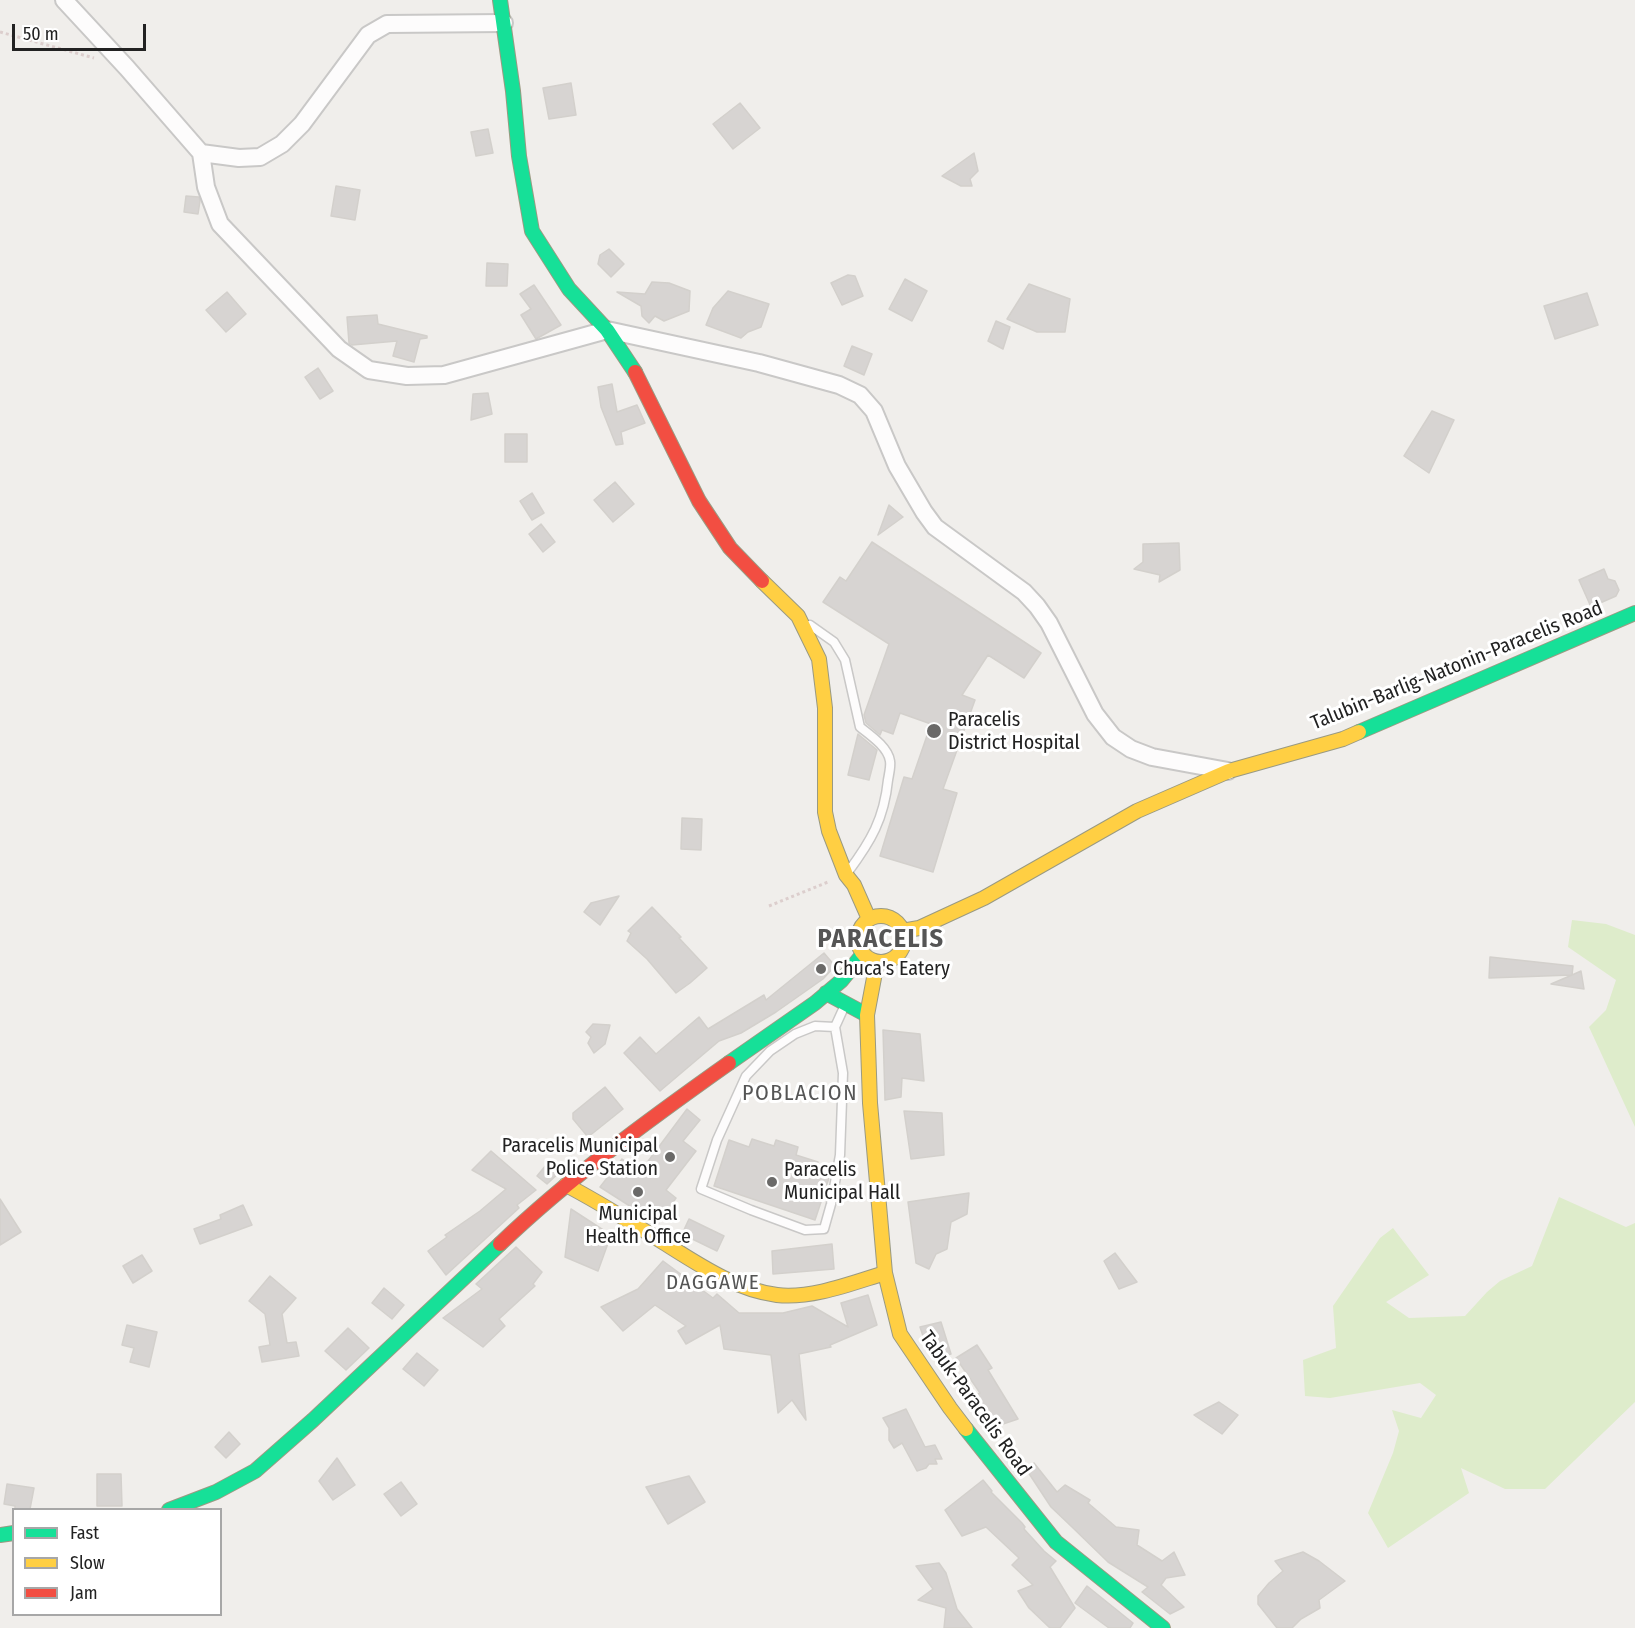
<!DOCTYPE html>
<style>
body{margin:0}
#map{position:relative;width:1635px;height:1628px;overflow:hidden;background:#f0eeeb;font-family:"Fira Sans Condensed",sans-serif}
canvas{display:block}
.legend{position:absolute;left:12px;top:1508px;width:210px;height:108px;box-sizing:border-box;background:#fff;border:2px solid #a7a7a7;margin:0;padding:8px 10px;list-style:none;font-size:18px;color:#222}
.legend li{display:flex;align-items:center;gap:12px;height:30px}
.legend b{width:30px;border:2px solid #a7a7a7}
.scale{position:absolute;left:12px;top:24px;width:134px;height:27px;box-sizing:border-box;border:3px solid #222;border-top:0;padding-left:8px;font-size:18px;line-height:21px;white-space:nowrap;color:#222;-webkit-text-stroke:4px #fff;paint-order:stroke}
</style>
<div id="map">
<canvas width="1635" height="1628"></canvas>
<ul class="legend">
<li><b style="height:8px;background:#16e098"></b>Fast</li>
<li><b style="height:8px;background:#ffcf43"></b>Slow</li>
<li><b style="height:8px;background:#f24e42"></b>Jam</li>
</ul>
<div class="scale">50 m</div>
</div>
<script>
const ctx = document.querySelector('canvas').getContext('2d');
ctx.lineJoin = 'round';
function fill(path, color) {
  ctx.fillStyle = color;
  ctx.fill(path, 'evenodd');
}
function stroke(path, color, width, dash) {
  ctx.strokeStyle = color;
  ctx.lineWidth = width;
  ctx.lineCap = dash ? 'butt' : 'round';
  ctx.setLineDash(dash || []);
  ctx.stroke(path);
}
function write(font, color, halo, rows, align = 'center') {
  ctx.font = font + ' "Fira Sans Condensed",sans-serif';
  ctx.lineWidth = 6;
  ctx.setLineDash([]);
  ctx.textBaseline = 'middle';
  ctx.strokeStyle = halo;
  ctx.fillStyle = color;
  for (const [text, x, y, turn = 0] of rows) {
    ctx.save();
    ctx.translate(x, y);
    ctx.rotate((+turn || 0) * Math.PI / 180);
    ctx.textAlign = isNaN(turn) ? turn : align;
    if (halo) ctx.strokeText(text, 0, 0);
    ctx.fillText(text, 0, 0);
    ctx.restore();
  }
}
const grass = new Path2D(`
 M 1572,920 L 1606,924 L 1635,935 L 1635,1127 L 1589,1027 L 1606,1010 L 1616,980 L 1568,947 Z
 M 1559,1197 L 1626,1227 L 1635,1223 L 1635,1402 L 1545,1489 L 1505,1489 L 1461,1468 L 1469,1493 L 1388,1548 L 1368,1513 L 1393,1453 L 1399,1431 L 1392,1410 L 1421,1418 L 1436,1395 L 1420,1383 L 1330,1398 L 1305,1396 L 1303,1360 L 1336,1348 L 1333,1306 L 1380,1238 L 1393,1228 L 1429,1275 L 1386,1302 L 1409,1318 L 1465,1316 L 1487,1292 L 1500,1281 L 1532,1266 Z`);
const building = new Path2D(`
 M 571,83 L 576,115 L 549,119 L 543,88 Z
 M 740,103 L 760,128 L 733,149 L 713,124 Z
 M 488,129 L 493,153 L 476,156 L 471,132 Z
 M 974,153 L 978,171 L 970,179 L 972,186 L 961,186 L 942,176 Z
 M 336,186 L 360,190 L 355,220 L 331,216 Z
 M 186,196 L 199,197 L 200,201 L 198,214 L 184,212 Z
 M 609,249 L 624,264 L 611,277 L 598,264 L 600,255 Z
 M 487,263 L 508,264 L 507,286 L 486,286 Z
 M 848,275 L 855,276 L 863,296 L 842,305 L 831,283 Z
 M 905,279 L 927,291 L 912,321 L 889,309 Z
 M 652,282 L 669,283 L 690,291 L 689,311 L 664,321 L 655,316 L 649,323 L 642,316 L 641,306 L 617,292 L 645,294 Z
 M 1029,284 L 1070,299 L 1065,332 L 1037,332 L 1007,319 Z
 M 534,285 L 561,325 L 536,339 L 521,315 L 531,309 L 520,294 Z
 M 728,291 L 769,304 L 761,327 L 748,332 L 741,338 L 706,325 L 713,308 Z
 M 227,292 L 246,314 L 226,332 L 206,310 Z
 M 1587,293 L 1598,325 L 1555,339 L 1544,306 Z
 M 377,315 L 378,324 L 427,336 L 427,338 L 420,339 L 414,362 L 393,356 L 397,341 L 352,345 L 349,343 L 347,317 Z
 M 996,321 L 1010,327 L 1003,349 L 988,341 Z
 M 852,346 L 872,354 L 864,375 L 844,366 Z
 M 318,368 L 333,391 L 320,399 L 305,377 Z
 M 612,384 L 617,412 L 637,405 L 645,423 L 621,432 L 623,444 L 616,445 L 601,407 L 598,387 Z
 M 488,393 L 492,414 L 471,420 L 473,394 Z
 M 1432,411 L 1454,420 L 1429,473 L 1404,456 Z
 M 505,434 L 527,434 L 527,462 L 505,462 Z
 M 615,482 L 634,504 L 613,522 L 594,500 Z
 M 532,493 L 544,513 L 532,520 L 520,501 Z
 M 889,505 L 903,517 L 878,535 Z
 M 541,524 L 555,542 L 543,552 L 529,534 Z
 M 872,542 L 1041,653 L 1024,678 L 988,655 L 962,695 L 975,700 L 943,789 L 957,793 L 933,872 L 880,856 L 904,777 L 912,779 L 931,724 L 900,713 L 893,734 L 882,730 L 880,735 L 866,723 L 864,715 L 889,644 L 823,602 L 840,577 L 846,581 Z
 M 1179,543 L 1180,570 L 1159,582 L 1160,575 L 1134,569 L 1143,562 L 1143,544 Z
 M 1604,569 L 1608,579 L 1615,581 L 1619,590 L 1616,596 L 1591,607 L 1579,580 Z
 M 858,734 L 877,750 L 869,780 L 848,775 Z
 M 682,818 L 702,819 L 701,850 L 681,849 Z
 M 619,896 L 600,925 L 584,912 L 591,903 Z
 M 652,907 L 681,937 L 679,938 L 707,968 L 690,983 L 676,993 L 647,959 L 627,941 L 631,933 L 628,931 Z
 M 824,953 L 835,966 L 823,979 L 776,1012 L 741,1033 L 719,1041 L 660,1091 L 624,1053 L 640,1037 L 656,1054 L 699,1017 L 708,1029 L 764,995 L 766,1000 Z
 M 1490,957 L 1573,966 L 1572,975 L 1581,971 L 1584,989 L 1551,984 L 1572,975 L 1489,978 Z
 M 593,1024 L 610,1025 L 605,1044 L 594,1053 L 588,1043 L 591,1037 L 586,1032 Z
 M 883,1030 L 920,1034 L 924,1081 L 902,1078 L 901,1097 L 885,1100 Z
 M 605,1087 L 623,1109 L 588,1137 L 573,1119 L 573,1113 Z
 M 687,1109 L 700,1120 L 683,1141 L 696,1151 L 666,1190 L 676,1198 L 658,1224 L 600,1187 L 622,1159 L 640,1172 Z
 M 904,1111 L 942,1113 L 944,1155 L 911,1159 Z
 M 752,1139 L 774,1146 L 776,1140 L 798,1147 L 796,1155 L 818,1162 L 814,1172 L 829,1178 L 815,1220 L 714,1186 L 729,1140 L 749,1147 Z
 M 491,1151 L 536,1190 L 517,1205 L 519,1208 L 446,1275 L 428,1251 L 447,1237 L 445,1235 L 480,1211 L 506,1189 L 472,1170 Z
 M 551,1159 L 562,1170 L 547,1184 L 537,1176 Z
 M 969,1193 L 967,1214 L 951,1222 L 947,1249 L 936,1254 L 929,1269 L 916,1263 L 908,1202 Z
 M 0,1199 L 21,1232 L 0,1245 Z
 M 243,1205 L 252,1225 L 200,1244 L 194,1229 L 221,1219 L 220,1215 Z
 M 571,1209 L 611,1235 L 598,1271 L 565,1257 Z
 M 689,1219 L 724,1236 L 717,1251 L 682,1234 Z
 M 832,1244 L 834,1269 L 773,1274 L 772,1251 Z
 M 516,1247 L 542,1272 L 533,1284 L 535,1286 L 499,1319 L 505,1326 L 483,1347 L 443,1318 L 482,1289 L 476,1284 Z
 M 1115,1253 L 1137,1282 L 1119,1289 L 1104,1261 Z
 M 142,1255 L 152,1271 L 133,1283 L 123,1266 Z
 M 663,1261 L 713,1298 L 717,1294 L 739,1313 L 783,1313 L 812,1306 L 848,1327 L 841,1303 L 868,1295 L 877,1325 L 830,1345 L 831,1347 L 799,1354 L 806,1420 L 792,1400 L 778,1413 L 771,1355 L 724,1349 L 720,1325 L 686,1344 L 678,1331 L 686,1326 L 655,1305 L 623,1331 L 601,1307 L 638,1289 Z
 M 270,1276 L 296,1298 L 282,1314 L 287,1343 L 296,1342 L 299,1356 L 262,1362 L 259,1347 L 270,1345 L 265,1314 L 249,1301 Z
 M 384,1288 L 404,1305 L 392,1319 L 372,1303 Z
 M 941,1322 L 951,1354 L 935,1359 L 926,1345 L 920,1327 Z
 M 127,1325 L 157,1332 L 149,1367 L 130,1362 L 134,1348 L 122,1345 Z
 M 348,1328 L 369,1348 L 346,1370 L 325,1351 Z
 M 977,1345 L 992,1368 L 988,1370 L 1018,1419 L 991,1428 L 969,1400 L 980,1393 L 956,1358 Z
 M 417,1353 L 438,1370 L 424,1386 L 403,1369 Z
 M 1219,1402 L 1238,1415 L 1222,1434 L 1194,1415 Z
 M 906,1409 L 925,1447 L 935,1445 L 942,1459 L 935,1459 L 937,1464 L 929,1464 L 926,1468 L 917,1471 L 902,1443 L 894,1448 L 889,1440 L 889,1428 L 883,1418 Z
 M 229,1432 L 240,1444 L 226,1458 L 215,1447 Z
 M 337,1458 L 355,1485 L 333,1500 L 319,1481 Z
 M 1034,1463 L 1057,1492 L 1065,1485 L 1090,1500 L 1088,1503 L 1116,1527 L 1139,1530 L 1137,1545 L 1162,1561 L 1174,1552 L 1185,1575 L 1166,1578 L 1161,1585 L 1184,1607 L 1170,1614 L 1142,1592 L 1148,1587 L 1108,1562 L 1072,1527 L 1051,1507 L 1026,1469 Z
 M 97,1474 L 121,1474 L 122,1506 L 97,1506 Z
 M 689,1476 L 705,1502 L 668,1524 L 646,1487 Z
 M 983,1480 L 992,1491 L 991,1492 L 1022,1523 L 1025,1527 L 1024,1529 L 1044,1551 L 1056,1561 L 1050,1567 L 1075,1608 L 1060,1628 L 1050,1628 L 1029,1608 L 1018,1591 L 1033,1585 L 1012,1565 L 1019,1558 L 986,1527 L 962,1536 L 945,1510 Z
 M 401,1482 L 417,1504 L 401,1516 L 384,1494 Z
 M 7,1484 L 34,1488 L 30,1509 L 15,1509 L 15,1506 L 4,1504 Z
 M 1303,1552 L 1319,1561 L 1345,1581 L 1319,1600 L 1320,1608 L 1301,1619 L 1292,1628 L 1277,1628 L 1258,1604 L 1258,1596 L 1269,1583 L 1283,1571 L 1275,1561 Z
 M 939,1563 L 946,1573 L 957,1609 L 972,1628 L 944,1628 L 946,1608 L 918,1600 L 933,1589 L 916,1566 Z
 M 1087,1586 L 1133,1623 L 1130,1628 L 1109,1628 L 1075,1603 Z`);
const path = new Path2D(`
 M 0,32 L 94,58
 M 769,906 L 828,882`);
const lane = new Path2D(`
 M 810,625 L 834,642 L 845,660 L 860,727 C 870,735 888,747 890,761 C 891,766 889,774 888,780 C 884,819 871,841 848,872
 M 835,1027 L 815,1026 L 795,1034 L 770,1051 L 746,1076 L 717,1140 L 701,1189 L 751,1210 L 805,1230 L 824,1229 L 831,1204 L 840,1155 L 843,1073 L 835,1027 L 845,1005`);
const street = new Path2D(`
 M 64,0 L 127,68 L 201,153 L 239,158 L 260,157 L 282,144 L 302,124 L 368,35 L 387,24 L 504,23
 M 201,153 L 206,187 L 220,224 L 339,349 L 369,370 L 407,376 L 444,375 L 607,330 L 759,363 L 839,385 L 860,395 L 874,411 L 897,466 L 924,512 L 935,527 L 1024,592 L 1037,606 L 1049,623 L 1095,714 L 1113,737 L 1131,749 L 1152,757 L 1228,771`);
const fast = new Path2D(`
 M 500,0 L 513,91 L 519,156 L 532,231 L 569,289 L 607,330 L 635,372
 M 1359,732 L 1635,613
 M 826,993 L 867,1015
 M 729,1063 L 815,1003 L 841,981 L 863,954
 M 966,1429 L 1056,1542 L 1163,1628
 M 169,1510 L 216,1492 L 255,1471 L 313,1420 L 500,1244
 M 0,1535 L 14,1533`);
const slow = new Path2D(`
 M 762,581 L 798,616 L 819,659 L 825,708 L 825,812 L 829,831 L 846,875 L 854,885 L 869,919
 M858 939a23 23 0 1 1 46 0a23 23 0 1 1-46 0Z
 M 902,931 L 919,928 L 984,898 L 1137,811 L 1229,771 L 1343,739 L 1359,732
 M 877,962 L 867,1015 L 870,1103 L 885,1273 L 900,1334 L 950,1408 L 966,1429
 M 566,1185 C 599,1202 630,1222 661,1241 C 698,1264 733,1289 777,1295 C 812,1299 852,1283 885,1273`);
const jam = new Path2D(`
 M 635,372 L 699,501 L 730,548 L 762,581
 M 500,1244 C 570,1177 650,1119 729,1063`);
const markers = [
 [934,731,8,"#6a6968"],
 [821,969,6,"#6a6968"],
 [670,1157,6,"#6a6968"],
 [772,1182,6,"#6a6968"],
 [638,1192,6,"#6a6968"]
];
const streetNames = [
 ["Talubin-Barlig-Natonin-Paracelis Road",1457,666,-22],
 ["Tabuk-Paracelis Road",975,1404,54]
];
const poiNames = [
 ["Paracelis",948,720],
 ["District Hospital",948,743],
 ["Chuca's Eatery",833,969],
 ["Paracelis Municipal",658,1146,"right"],
 ["Police Station",658,1169,"right"],
 ["Paracelis",784,1170],
 ["Municipal Hall",784,1193],
 ["Municipal",638,1214,"center"],
 ["Health Office",638,1237,"center"]
];
const neighbourhoodNames = [
 ["DAGGAWE",713,1283]
];
const quarterNames = [
 ["POBLACION",800,1094]
];
const districtNames = [
 ["PARACELIS",881,940]
];
fill(grass, '#deeccb');
fill(building, '#d7d4d2');
stroke(building, '#d3d0cc', 1.5);
stroke(lane, '#c9c8c7', 11);
stroke(street, '#c9c8c7', 20);
stroke(fast, '#9a9a82', 16);
stroke(slow, '#9a9a82', 16);
stroke(jam, '#9a9a82', 16);
stroke(path, '#dccecd', 3, [3, 3]);
stroke(lane, '#fdfcfc', 8);
stroke(street, '#fdfcfc', 16);
stroke(fast, '#16e098', 14);
stroke(slow, '#ffcf43', 14);
stroke(jam, '#f24e42', 14);
for (const [x, y, r, color] of markers) {
  const dot = new Path2D();
  dot.arc(x, y, r, 0, 2 * Math.PI);
  ctx.fillStyle = color;
  ctx.fill(dot);
  stroke(dot, '#fff', 2);
}
write('20px', '#222', '#fff', streetNames);
write('20px', '#222', '#fff', poiNames, 'left');
ctx.letterSpacing = '1.5px';
write('21px', '#555', '#fff', neighbourhoodNames);
ctx.letterSpacing = '0px';
ctx.letterSpacing = '1.5px';
write('22px', '#555', '#fff', quarterNames);
ctx.letterSpacing = '0px';
ctx.letterSpacing = '1.5px';
write('bold 26px', '#555', '#fff', districtNames);
ctx.letterSpacing = '0px';
</script>
